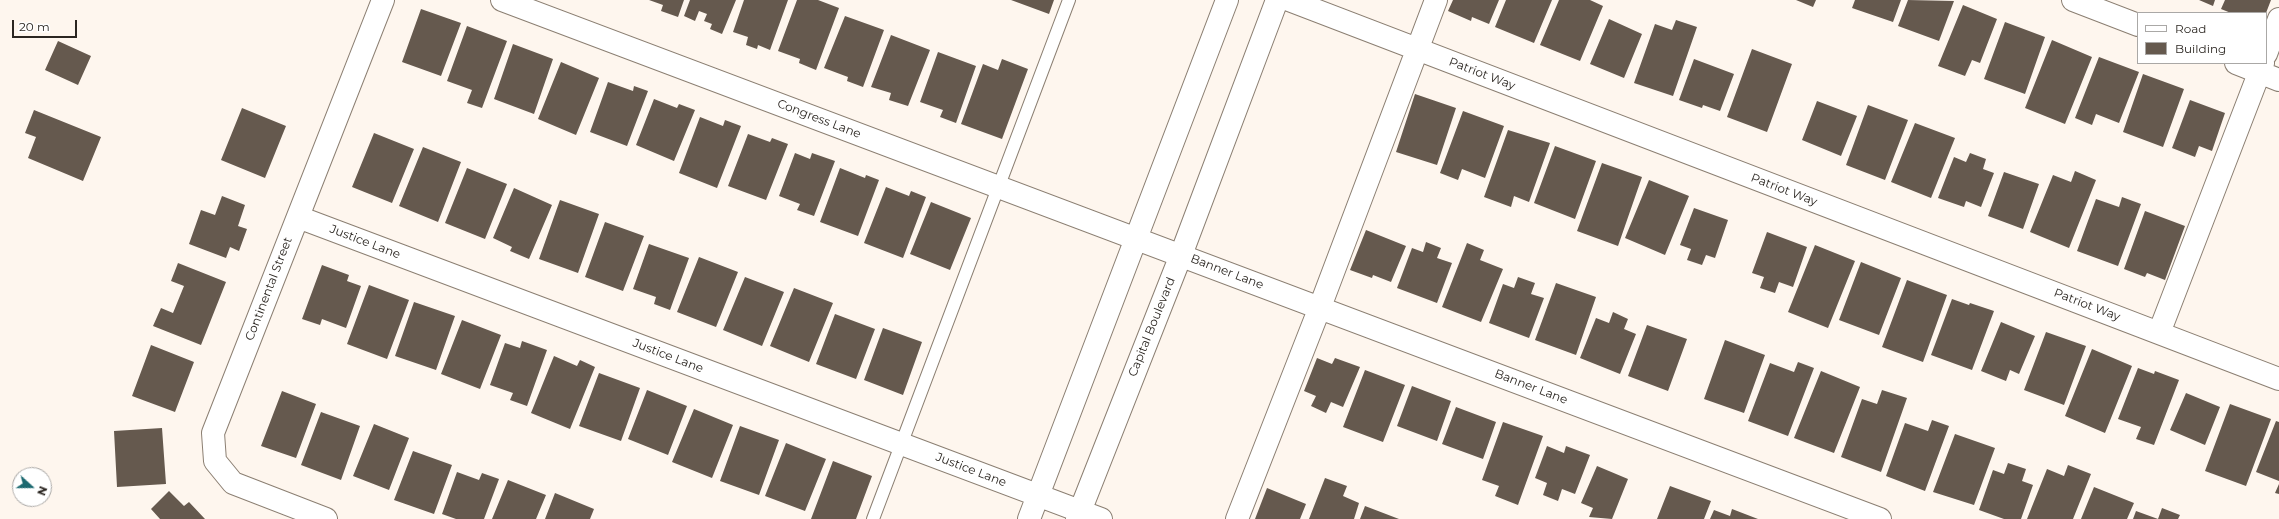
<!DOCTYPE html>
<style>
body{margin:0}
#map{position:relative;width:2279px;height:519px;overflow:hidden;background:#fef6ee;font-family:Montserrat,sans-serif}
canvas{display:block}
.legend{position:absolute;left:2137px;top:12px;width:130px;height:52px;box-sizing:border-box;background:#fff;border:1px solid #aaa8a6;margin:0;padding:5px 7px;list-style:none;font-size:12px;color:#2b2621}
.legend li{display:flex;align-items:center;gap:8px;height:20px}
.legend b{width:20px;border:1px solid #aaa8a6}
.north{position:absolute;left:12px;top:467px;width:40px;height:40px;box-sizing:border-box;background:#fff;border:1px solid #aaa8a6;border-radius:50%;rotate:111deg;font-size:11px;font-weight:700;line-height:16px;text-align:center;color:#2b2621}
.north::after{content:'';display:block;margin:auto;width:14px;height:18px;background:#1c6970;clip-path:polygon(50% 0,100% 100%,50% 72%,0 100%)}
.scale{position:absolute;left:12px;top:20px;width:65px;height:18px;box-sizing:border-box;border:2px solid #2b2621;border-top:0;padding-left:5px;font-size:12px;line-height:14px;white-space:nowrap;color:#2b2621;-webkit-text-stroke:3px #fff;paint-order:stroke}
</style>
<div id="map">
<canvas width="2279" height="519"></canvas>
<ul class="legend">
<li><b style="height:5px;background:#fff"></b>Road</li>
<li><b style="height:11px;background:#65594e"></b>Building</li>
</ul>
<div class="north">N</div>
<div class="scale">20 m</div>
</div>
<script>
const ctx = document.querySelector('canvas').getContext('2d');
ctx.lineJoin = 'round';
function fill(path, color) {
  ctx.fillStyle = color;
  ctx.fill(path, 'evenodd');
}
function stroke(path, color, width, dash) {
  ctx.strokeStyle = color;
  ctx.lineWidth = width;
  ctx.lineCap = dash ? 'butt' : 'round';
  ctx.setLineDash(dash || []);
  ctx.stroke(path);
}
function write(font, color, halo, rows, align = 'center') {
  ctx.font = font + ' Montserrat,sans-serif';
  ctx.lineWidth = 4;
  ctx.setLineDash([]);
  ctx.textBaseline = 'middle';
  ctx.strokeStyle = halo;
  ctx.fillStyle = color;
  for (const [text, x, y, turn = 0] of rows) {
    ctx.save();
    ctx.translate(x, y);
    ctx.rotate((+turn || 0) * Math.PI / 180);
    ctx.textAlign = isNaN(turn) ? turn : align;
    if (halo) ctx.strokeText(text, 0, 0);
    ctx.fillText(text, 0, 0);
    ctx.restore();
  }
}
const building = new Path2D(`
 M 649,0 L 684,0 L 678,17 L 661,11 L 663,5 Z
 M 690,0 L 736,0 L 722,34 L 710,29 L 712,24 L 704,21 L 707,14 L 699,11 L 695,21 L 684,16 Z
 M 744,0 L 788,0 L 770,50 L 758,45 L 757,49 L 746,45 L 748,37 L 733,32 Z
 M 797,0 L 818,0 L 839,8 L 816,70 L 799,63 L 800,59 L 778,51 Z
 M 1011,0 L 1054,0 L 1049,14 Z
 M 1453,0 L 1499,0 L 1489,24 L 1472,17 L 1471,21 L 1448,11 Z
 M 1506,0 L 1552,0 L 1534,43 L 1495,27 Z
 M 1559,0 L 1590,0 L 1603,6 L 1580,61 L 1540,45 Z
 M 1796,0 L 1816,0 L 1813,7 Z
 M 1855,0 L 1901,0 L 1893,22 L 1852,8 Z
 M 1908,0 L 1954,1 L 1939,41 L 1898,26 Z
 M 2199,0 L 2215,0 L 2213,6 Z
 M 2225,0 L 2271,0 L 2266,13 L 2231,13 L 2221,9 Z
 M 1963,5 L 1997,19 L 1980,63 L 1972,60 L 1965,76 L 1938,66 Z
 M 421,9 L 461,23 L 441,76 L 402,62 Z
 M 845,16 L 884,30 L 863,87 L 847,81 L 848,77 L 824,68 Z
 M 1609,19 L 1642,34 L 1624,78 L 1590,64 Z
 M 1676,20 L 1697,27 L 1673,96 L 1634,83 L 1655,24 L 1672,30 Z
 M 2005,22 L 2045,37 L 2025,94 L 1984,79 Z
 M 467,26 L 507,41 L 482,108 L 467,103 L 472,90 L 447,81 Z
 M 891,35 L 930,50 L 908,106 L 889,100 L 891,93 L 871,87 Z
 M 2052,40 L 2092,57 L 2065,124 L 2025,108 Z
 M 58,41 L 91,56 L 78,85 L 45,70 Z
 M 513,44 L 553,59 L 534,114 L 494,99 Z
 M 1752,49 L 1792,64 L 1767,132 L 1727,117 Z
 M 938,52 L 976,66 L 956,123 L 940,117 L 943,110 L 920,102 Z
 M 2099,57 L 2139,72 L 2119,123 L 2096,114 L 2092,125 L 2075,118 Z
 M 1002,59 L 1028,69 L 1002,139 L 961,124 L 983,64 L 998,70 Z
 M 1694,59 L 1734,74 L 1720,111 L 1703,105 L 1702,108 L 1679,100 Z
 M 561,62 L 599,78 L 576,135 L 538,119 Z
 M 2143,74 L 2184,89 L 2163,147 L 2123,132 Z
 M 608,82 L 633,91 L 634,86 L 648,91 L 627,146 L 590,132 Z
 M 1415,94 L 1456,108 L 1437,165 L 1396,152 Z
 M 654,99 L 677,108 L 679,104 L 695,110 L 674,161 L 636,145 Z
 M 2190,100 L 2225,113 L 2212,151 L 2199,146 L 2195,157 L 2172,148 Z
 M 1817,101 L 1857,116 L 1841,156 L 1802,140 Z
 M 1868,105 L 1908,120 L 1885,180 L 1846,165 Z
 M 242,108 L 286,126 L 265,178 L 221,160 Z
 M 34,110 L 101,137 L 83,181 L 28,158 L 36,137 L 25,133 Z
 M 1463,111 L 1504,126 L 1485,178 L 1462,169 L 1458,180 L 1440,173 Z
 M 700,117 L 723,126 L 725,120 L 741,126 L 717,188 L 679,173 Z
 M 1915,123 L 1955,138 L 1931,198 L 1891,182 Z
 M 1508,130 L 1550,143 L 1529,202 L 1514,196 L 1511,207 L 1484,197 Z
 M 374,133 L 414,149 L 392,203 L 352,187 Z
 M 748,134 L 770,142 L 772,138 L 788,144 L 766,200 L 728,186 Z
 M 1555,146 L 1596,161 L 1575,219 L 1534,203 Z
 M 423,147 L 461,162 L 438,222 L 399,206 Z
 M 795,153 L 810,159 L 812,153 L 835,161 L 814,216 L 797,210 L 800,204 L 779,196 Z
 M 1970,153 L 1986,159 L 1983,169 L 1994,173 L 1981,207 L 1966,201 L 1964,207 L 1938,198 L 1954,157 L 1966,162 Z
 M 1602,163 L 1642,177 L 1618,246 L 1577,231 Z
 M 467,168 L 507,184 L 485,239 L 445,223 Z
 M 840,168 L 865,178 L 866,175 L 879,180 L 858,236 L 820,222 Z
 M 2075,171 L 2096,180 L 2069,248 L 2030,232 L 2053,175 L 2071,182 Z
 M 2004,172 L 2039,184 L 2023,229 L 1988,216 Z
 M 1649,180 L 1689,196 L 1665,255 L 1625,238 Z
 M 886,187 L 909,196 L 911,191 L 926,197 L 903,258 L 864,243 Z
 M 514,188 L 552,205 L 529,259 L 510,251 L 512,247 L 493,238 Z
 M 222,196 L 245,205 L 238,226 L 247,229 L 239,251 L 230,247 L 226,258 L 189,244 L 201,210 L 215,215 Z
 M 2122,197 L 2141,204 L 2118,266 L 2077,251 L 2096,199 L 2119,207 Z
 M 560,200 L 599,214 L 578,273 L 539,259 Z
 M 931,202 L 971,218 L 950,270 L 910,254 Z
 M 1694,208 L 1728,220 L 1715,258 L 1706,255 L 1702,265 L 1687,260 L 1691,249 L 1680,245 Z
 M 2145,211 L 2185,226 L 2165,280 L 2147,273 L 2145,277 L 2124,269 Z
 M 605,222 L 644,236 L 623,291 L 585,277 Z
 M 1366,230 L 1406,246 L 1391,282 L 1373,275 L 1372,278 L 1350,270 Z
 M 1767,232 L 1807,247 L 1793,287 L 1779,282 L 1775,293 L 1760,288 L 1764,277 L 1752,273 Z
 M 1426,242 L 1441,248 L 1437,258 L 1452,263 L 1437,303 L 1397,288 L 1412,248 L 1423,252 Z
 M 1467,243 L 1484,250 L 1480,260 L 1503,269 L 1481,322 L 1442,307 Z
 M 649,244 L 689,258 L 670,310 L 654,304 L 656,297 L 633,289 Z
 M 1815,245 L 1855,261 L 1828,328 L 1788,312 Z
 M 699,257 L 738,272 L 716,327 L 677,312 Z
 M 1861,262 L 1901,278 L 1879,335 L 1839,320 Z
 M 178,263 L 226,282 L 201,345 L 153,326 L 161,308 L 173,313 L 184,286 L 171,281 Z
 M 322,265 L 349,275 L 347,281 L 361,286 L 346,328 L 322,319 L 320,325 L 302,319 Z
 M 745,277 L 784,292 L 762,346 L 723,330 Z
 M 1518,277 L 1535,283 L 1531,294 L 1544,298 L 1529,338 L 1489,323 L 1503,284 L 1514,288 Z
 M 1907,280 L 1947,295 L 1923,362 L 1882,347 Z
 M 1556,283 L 1596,297 L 1576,355 L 1535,340 Z
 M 369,285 L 409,300 L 387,359 L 347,344 Z
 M 794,288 L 833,303 L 809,362 L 770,346 Z
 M 1952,299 L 1969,305 L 1970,303 L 1994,311 L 1972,370 L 1931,355 Z
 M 414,302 L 455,316 L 436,370 L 395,356 Z
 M 1613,312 L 1628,319 L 1624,329 L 1636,334 L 1620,374 L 1580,358 L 1596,318 L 1609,323 Z
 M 835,314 L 875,329 L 856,379 L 816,364 Z
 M 462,320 L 501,335 L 480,389 L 441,374 Z
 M 2001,322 L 2035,336 L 2019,374 L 2010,370 L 2006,381 L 1981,371 Z
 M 1647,325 L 1687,339 L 1668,391 L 1628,376 Z
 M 883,328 L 922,342 L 903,395 L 864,380 Z
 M 2046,332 L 2086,346 L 2064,405 L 2024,390 Z
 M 1725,340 L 1765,355 L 1744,413 L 1704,399 Z
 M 522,341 L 547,350 L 527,406 L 510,400 L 513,393 L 490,385 L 505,343 L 520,348 Z
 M 151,345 L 194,362 L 175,412 L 132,396 Z
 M 2092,349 L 2132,366 L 2105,433 L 2065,416 Z
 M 554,356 L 577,366 L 580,360 L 595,367 L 570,429 L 531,413 Z
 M 1317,358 L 1332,364 L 1335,358 L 1360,367 L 1343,407 L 1331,402 L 1326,413 L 1311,406 L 1316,396 L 1304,391 Z
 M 1798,362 L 1814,368 L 1788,436 L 1748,421 L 1770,363 L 1794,372 Z
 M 2138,368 L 2154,374 L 2155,371 L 2179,380 L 2154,445 L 2136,439 L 2141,427 L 2118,419 Z
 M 1365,370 L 1405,385 L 1383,442 L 1343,427 Z
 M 1821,371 L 1860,387 L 1834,453 L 1794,438 Z
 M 599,373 L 640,388 L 621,441 L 579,426 Z
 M 1412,386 L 1451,401 L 1437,441 L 1397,426 Z
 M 647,390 L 687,406 L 668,455 L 628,439 Z
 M 1882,390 L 1907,398 L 1881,472 L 1841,457 L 1862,399 L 1877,404 Z
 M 282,391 L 316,404 L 296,458 L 261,446 Z
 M 2186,393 L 2220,407 L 2205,445 L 2170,430 Z
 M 2230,404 L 2271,419 L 2246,486 L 2205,471 Z
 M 1456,407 L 1496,422 L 1483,459 L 1442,444 Z
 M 694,409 L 733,425 L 712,478 L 672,462 Z
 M 321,412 L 360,426 L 341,480 L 301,465 Z
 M 1932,420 L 1949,426 L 1925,491 L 1886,476 L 1905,423 L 1928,431 Z
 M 2276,421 L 2279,422 L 2279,481 L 2256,472 Z
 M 1503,422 L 1543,436 L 1518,505 L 1495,496 L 1499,486 L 1482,480 Z
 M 374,424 L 409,438 L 389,490 L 353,476 Z
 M 740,426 L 779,440 L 759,495 L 720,481 Z
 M 162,428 L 166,484 L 117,487 L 114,431 Z
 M 1955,434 L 1995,448 L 1974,505 L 1933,492 Z
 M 786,443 L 826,459 L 805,511 L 765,496 Z
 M 1547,446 L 1564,453 L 1566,446 L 1590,455 L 1575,494 L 1562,489 L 1558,501 L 1543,495 L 1547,483 L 1535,478 Z
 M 413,451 L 452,465 L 434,514 L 394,500 Z
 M 833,461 L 872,476 L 856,519 L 811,519 Z
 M 2008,463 L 2026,469 L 2022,481 L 2033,485 L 2021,519 L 2004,519 L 1979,510 L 1993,470 L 2004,474 Z
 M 2068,465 L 2091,474 L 2073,519 L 2027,519 L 2047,469 L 2064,476 Z
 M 1597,466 L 1628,479 L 1612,519 L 1589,517 L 1593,508 L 1581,503 Z
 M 457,472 L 479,480 L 482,473 L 499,479 L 484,519 L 456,519 L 442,514 Z
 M 1325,478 L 1347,486 L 1343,496 L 1359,503 L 1354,519 L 1309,519 Z
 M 508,480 L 546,495 L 536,519 L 492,519 Z
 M 2279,484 L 2279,494 L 2275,493 Z
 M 1670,486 L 1711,501 L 1704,519 L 1657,519 Z
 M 2094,487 L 2134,503 L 2127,519 L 2081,519 Z
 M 1267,488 L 1306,504 L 1300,519 L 1255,519 Z
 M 169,491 L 184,506 L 189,502 L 205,519 L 160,519 L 151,509 Z
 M 555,493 L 594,509 L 590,519 L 545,519 Z
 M 1365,506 L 1399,519 L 1360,519 Z
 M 2162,508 L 2180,515 L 2178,519 L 2133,519 L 2136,511 L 2158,519 Z
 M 1732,509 L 1758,519 L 1710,519 L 1714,510 L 1730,516 Z`);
const lane = new Path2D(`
 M 873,519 L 1069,0`);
const street = new Path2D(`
 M 502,0 L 1880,519
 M 1289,0 L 2279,379
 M 2073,0 L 2138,25
 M 2266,54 L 2279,19
 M 2236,63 L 2279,80
 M 298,217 L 1101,519
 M 2159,333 L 2263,63
 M 326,519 L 233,483 L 215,461 L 213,433 L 383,0
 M 1029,519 L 1227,0
 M 1077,519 L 1181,255 L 1277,0
 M 1237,519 L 1320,307 L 1436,0`);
const streetNames = [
 ["Patriot Way",1482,74,21],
 ["Congress Lane",819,119,21],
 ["Patriot Way",1784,190,21],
 ["Justice Lane",365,242,21],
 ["Banner Lane",1227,272,21],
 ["Continental Street",269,289,-69],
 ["Patriot Way",2087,305,21],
 ["Capital Boulevard",1152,327,-68],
 ["Justice Lane",668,356,21],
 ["Banner Lane",1531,387,21],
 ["Justice Lane",971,470,21]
];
fill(building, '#65594e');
stroke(lane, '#8b7f72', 14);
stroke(street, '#8b7f72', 24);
stroke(lane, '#fff', 12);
stroke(street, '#fff', 22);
write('12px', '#2b2621', '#fff', streetNames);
</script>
